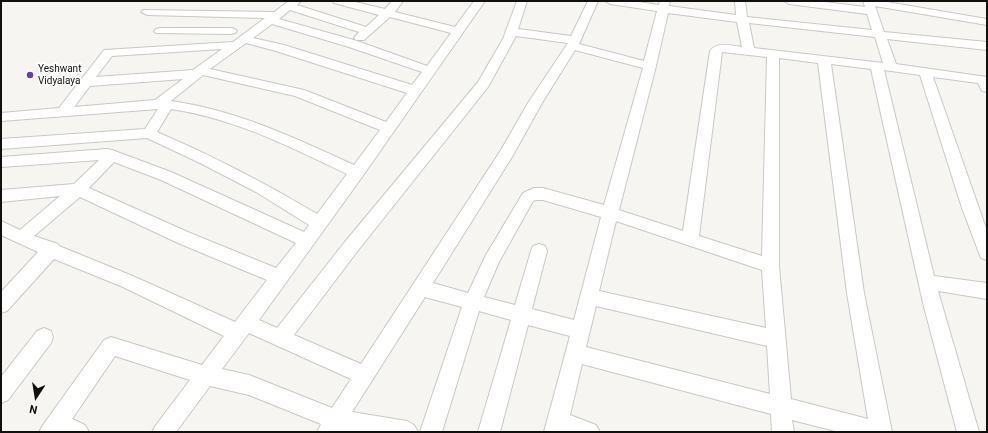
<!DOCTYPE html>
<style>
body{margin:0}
#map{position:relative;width:988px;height:433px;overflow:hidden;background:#f6f5f1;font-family:Roboto,sans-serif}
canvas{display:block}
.frame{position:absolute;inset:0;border:2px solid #10100f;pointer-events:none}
.north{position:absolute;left:16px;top:377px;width:40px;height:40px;-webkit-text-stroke:3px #fff;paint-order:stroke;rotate:192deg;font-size:11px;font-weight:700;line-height:16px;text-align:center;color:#10100f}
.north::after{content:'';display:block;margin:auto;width:14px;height:18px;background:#10100f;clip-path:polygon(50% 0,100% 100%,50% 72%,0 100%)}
</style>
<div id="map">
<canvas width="988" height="433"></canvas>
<div class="frame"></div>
<div class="north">N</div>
</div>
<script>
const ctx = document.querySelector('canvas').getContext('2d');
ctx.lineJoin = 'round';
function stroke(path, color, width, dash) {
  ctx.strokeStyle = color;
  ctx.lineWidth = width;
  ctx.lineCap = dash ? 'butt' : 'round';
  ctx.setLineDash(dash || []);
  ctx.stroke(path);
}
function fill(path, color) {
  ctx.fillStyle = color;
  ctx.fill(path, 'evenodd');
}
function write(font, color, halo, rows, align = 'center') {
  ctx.font = font + ' Roboto,sans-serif';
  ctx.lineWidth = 4;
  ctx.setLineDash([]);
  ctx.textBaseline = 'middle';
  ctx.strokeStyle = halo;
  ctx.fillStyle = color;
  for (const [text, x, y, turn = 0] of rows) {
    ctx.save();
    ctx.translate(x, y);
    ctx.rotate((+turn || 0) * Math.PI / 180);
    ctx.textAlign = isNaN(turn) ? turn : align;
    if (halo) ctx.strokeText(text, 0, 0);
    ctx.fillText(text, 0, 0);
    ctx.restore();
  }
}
const street = new Path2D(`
 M 289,1 L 301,1 L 297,5 L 366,27 L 379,15 L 334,3 L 333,1 L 351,1 L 385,9 L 392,1 L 403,1 L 395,12 L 455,27 L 474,1 L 485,1 L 362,177 L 259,320 L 277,328 L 344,243 L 478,82 L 503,39 L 517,1 L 527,1 L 518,29 L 571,36 L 588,1 L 598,1 L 579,44 L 644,61 L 657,11 L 610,4 L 605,1 L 632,1 L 659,5 L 660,1 L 670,1 L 669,6 L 736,15 L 735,1 L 745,1 L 747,17 L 872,30 L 867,14 L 789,4 L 784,1 L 816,1 L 865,7 L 863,1 L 881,1 L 987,19 L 987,25 L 875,6 L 884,32 L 987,42 L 987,50 L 887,39 L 896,64 L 987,77 L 987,92 L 982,91 L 978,83 L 933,77 L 987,231 L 987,260 L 981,258 L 979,253 L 962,208 L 920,75 L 884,70 L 934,276 L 987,283 L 987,299 L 938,291 L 979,432 L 957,432 L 923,303 L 871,69 L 831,64 L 864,293 L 892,432 L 839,432 L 792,420 L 794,432 L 772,432 L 771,414 L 582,364 L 570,415 L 596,425 L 600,432 L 544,432 L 570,336 L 528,325 L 500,432 L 478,432 L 511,320 L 479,311 L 442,432 L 420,432 L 462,307 L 425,297 L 352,412 L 407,421 L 414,425 L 418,432 L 317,432 L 321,424 L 249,395 L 210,386 L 176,432 L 152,432 L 156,425 L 190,380 L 115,356 L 72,419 L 85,425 L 89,432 L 39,432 L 43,425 L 104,340 L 111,337 L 202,365 L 224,336 L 123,287 L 54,259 L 7,311 L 1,313 L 1,292 L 38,252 L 1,235 L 1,221 L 20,230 L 60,196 L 1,202 L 1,190 L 74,184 L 99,160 L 1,167 L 1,157 L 107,149 L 112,150 L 171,172 L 304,232 L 309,225 L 256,192 L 200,163 L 147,138 L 1,149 L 1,139 L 145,129 L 158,109 L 1,121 L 1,113 L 59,108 L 104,50 L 233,42 L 265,18 L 147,15 L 141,12 L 143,10 L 274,12 ZM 290,10 L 359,32 L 354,38 L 356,40 L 364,40 L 390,17 L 451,33 L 427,66 L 357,41 L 279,19 ZM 668,13 L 737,22 L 742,47 C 731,46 717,41 710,51 L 683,231 L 619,210 L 656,66 ZM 749,23 L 875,37 L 883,63 L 754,48 ZM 272,24 L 349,47 L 422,72 L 412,85 L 284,45 L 253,38 ZM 516,36 L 568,43 L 528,103 L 501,150 L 361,364 L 294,335 L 356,253 L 488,87 ZM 246,43 L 276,51 L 407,93 L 386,122 L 304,90 L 210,69 ZM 222,49 L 193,70 L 96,77 L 112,56 ZM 575,50 L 643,68 L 604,205 L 543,188 L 534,188 L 523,193 L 486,255 L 468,293 L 433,283 L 512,157 L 542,103 ZM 722,52 L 767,57 L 762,256 L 699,236 ZM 779,58 L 818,63 L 847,293 L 868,419 L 791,399 L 779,266 ZM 203,75 L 295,96 L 380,130 L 354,165 C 295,138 236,110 171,101 ZM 183,79 L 155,100 L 74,107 L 90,86 ZM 171,109 C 234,118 290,147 347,174 L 317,214 C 265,183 213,156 157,132 ZM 114,162 L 161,180 L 296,243 L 276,268 L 190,233 L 89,188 ZM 80,197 L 178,243 L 267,280 L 235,322 L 135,277 L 59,246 L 58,244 L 34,236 ZM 536,200 L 543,200 L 601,217 L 574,320 L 532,309 L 547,251 L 545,246 L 539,244 L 533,246 L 531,251 L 515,305 L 484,297 L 499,262 L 533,201 ZM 616,221 L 762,270 L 766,328 L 599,291 ZM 596,306 L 767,346 L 770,394 L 586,347 ZM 249,333 L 351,379 L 332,408 L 249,375 L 222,369 Z
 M 160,28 L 231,28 L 235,29 L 237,31 L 235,33 L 231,34 L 156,33 L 154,31 L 156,29 Z
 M 44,328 L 51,331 L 53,337 L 51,343 L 8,400 L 1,403 L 1,377 L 37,331 Z`);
const markers = [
 [30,75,4,"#7238ae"]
];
const farPoinames = [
 ["Yeshwant",38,69],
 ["Vidyalaya",38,81]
];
stroke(street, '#c8c8c4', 2);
fill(street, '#fff');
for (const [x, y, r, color] of markers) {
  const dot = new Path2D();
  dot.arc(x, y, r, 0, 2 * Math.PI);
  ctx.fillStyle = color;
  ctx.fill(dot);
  stroke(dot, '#fff', 1.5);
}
write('10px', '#10100f', '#fff', farPoinames, 'left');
</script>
